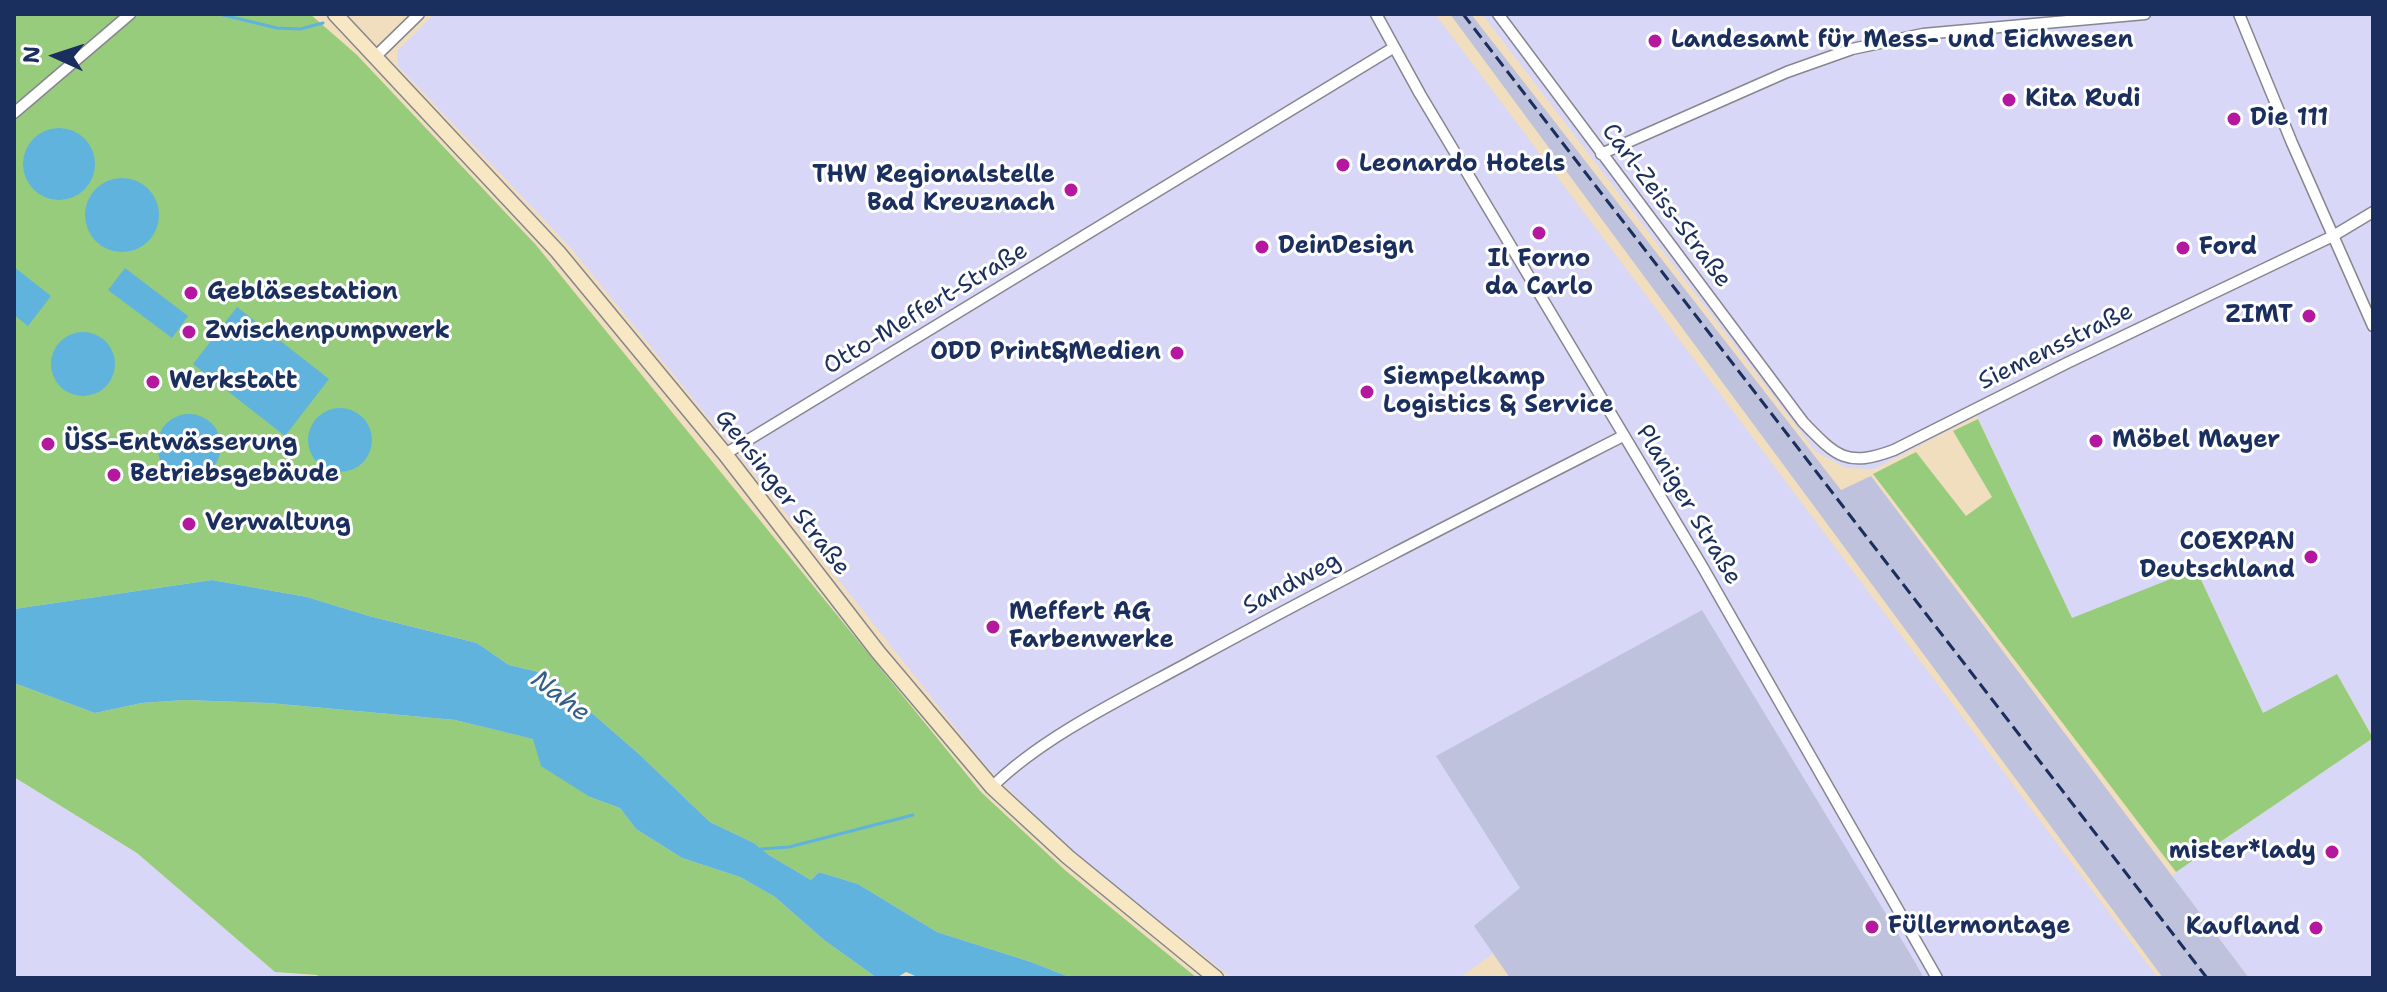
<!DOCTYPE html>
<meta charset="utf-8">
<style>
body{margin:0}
#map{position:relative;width:2387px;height:992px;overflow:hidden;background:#f1debf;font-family:"Shantell Sans",sans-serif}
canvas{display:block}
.frame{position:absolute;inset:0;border:16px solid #1b2f5e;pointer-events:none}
.north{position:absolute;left:16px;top:16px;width:80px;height:80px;-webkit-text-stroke:6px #fff;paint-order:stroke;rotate:273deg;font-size:22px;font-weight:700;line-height:32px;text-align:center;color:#1b2f5e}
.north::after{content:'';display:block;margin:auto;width:28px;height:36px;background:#1b2f5e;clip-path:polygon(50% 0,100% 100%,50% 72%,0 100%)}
</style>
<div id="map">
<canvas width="2387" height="992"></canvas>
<div class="frame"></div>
<div class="north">N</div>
</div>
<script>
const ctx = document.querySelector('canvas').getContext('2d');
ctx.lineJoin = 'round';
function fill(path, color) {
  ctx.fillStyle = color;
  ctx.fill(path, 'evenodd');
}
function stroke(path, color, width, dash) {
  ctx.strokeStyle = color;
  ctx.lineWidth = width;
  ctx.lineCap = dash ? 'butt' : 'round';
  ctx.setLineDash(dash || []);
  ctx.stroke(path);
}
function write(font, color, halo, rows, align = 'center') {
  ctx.font = font + ' "Shantell Sans",sans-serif';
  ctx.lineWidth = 6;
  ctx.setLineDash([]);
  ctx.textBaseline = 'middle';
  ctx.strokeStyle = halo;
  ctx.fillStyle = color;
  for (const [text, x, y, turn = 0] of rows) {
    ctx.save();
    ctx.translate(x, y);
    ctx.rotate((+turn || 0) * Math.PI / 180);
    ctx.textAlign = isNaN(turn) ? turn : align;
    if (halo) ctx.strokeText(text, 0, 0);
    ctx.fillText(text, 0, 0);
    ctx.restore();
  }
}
const built = new Path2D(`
 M 434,14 L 1435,14 L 2158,978 L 1510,978 L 1494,953 L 1459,978 L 1232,978 L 1063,844 L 985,765 L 789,517 L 570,247 L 398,66 L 397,51 Z
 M 1482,14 L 2373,14 L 2373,737 L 2337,674 L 2263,713 L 2196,569 L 2072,619 L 1977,416 L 1874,469 L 1846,468 L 1816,452 Z
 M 2373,738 L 2373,978 L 2249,978 L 2173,877 L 2176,872 Z
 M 14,777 L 137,853 L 275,972 L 317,976 L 320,978 L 14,978 Z`);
const industrial = new Path2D(`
 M 1450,14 L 1471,14 L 1841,490 L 1871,476 L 2249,978 L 2163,978 Z
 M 1702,610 L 1912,957 L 1924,978 L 1510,978 L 1474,926 L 1520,888 L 1436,756 Z`);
const green = new Path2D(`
 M 14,14 L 310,14 L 357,55 L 536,245 L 981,792 L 1066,871 L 1197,978 L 1072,978 L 1031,962 L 937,932 L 858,884 L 819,872 L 811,880 L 769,855 L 754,843 L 710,822 L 639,754 L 547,674 L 509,665 L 477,643 L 369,616 L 307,597 L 212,580 L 14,609 Z
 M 1978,419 L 2072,618 L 2196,569 L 2263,713 L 2337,674 L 2373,738 L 2176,872 L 1873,474 L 1916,452 L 1966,516 L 1992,497 L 1953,431 Z
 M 14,683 L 95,713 L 142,703 L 185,700 L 269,703 L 455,720 L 534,739 L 590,797 L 620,808 L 636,829 L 682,858 L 740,877 L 775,897 L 824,940 L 877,978 L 320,978 L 317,975 L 275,972 L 137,853 L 14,777 Z`);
const water = new Path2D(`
 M23 164a36 36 0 1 1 72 0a36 36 0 1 1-72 0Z
 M85 215a37 37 0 1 1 74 0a37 37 0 1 1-74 0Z
 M 14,267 L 51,296 L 28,326 L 14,315 Z
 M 125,268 L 188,316 L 172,338 L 108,290 Z
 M 237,307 L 329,379 L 285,436 L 193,364 Z
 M51 364a32 32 0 1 1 64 0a32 32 0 1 1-64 0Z
 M308 440a32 32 0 1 1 64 0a32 32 0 1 1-64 0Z
 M157 446a32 32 0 1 1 64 0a32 32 0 1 1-64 0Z
 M 212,580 L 307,597 L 369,616 L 477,643 L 509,665 L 547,674 L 639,754 L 710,822 L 754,843 L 769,855 L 811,880 L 819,872 L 858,884 L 937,932 L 1031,962 L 1072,978 L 920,978 L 906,972 L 896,978 L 877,978 L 824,940 L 775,897 L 740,877 L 682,858 L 636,829 L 620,808 L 590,797 L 541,766 L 533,739 L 455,720 L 269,703 L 185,700 L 142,703 L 95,713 L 14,683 L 14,609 Z`);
const stream = new Path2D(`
 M 219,14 L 277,28 L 300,29 L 323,23
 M 761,849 L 789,847 L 913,815`);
const street = new Path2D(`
 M 1376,14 L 1420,94 L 1702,566 L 1937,978
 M 1498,14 L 1803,422 C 1836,456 1846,468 1894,450 L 2067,363 L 2333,236 L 2373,212
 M 2239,14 L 2292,143 L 2373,326
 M 376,56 L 419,14
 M 14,113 L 130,14
 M 1601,154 L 1787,72 L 1852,49 L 1923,34 L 2145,14
 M 725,454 L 1393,48
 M 992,787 C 1044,735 1132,694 1197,658 C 1338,581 1480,509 1623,436`);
const secondary = new Path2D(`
 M 335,14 L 558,252 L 725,454 L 878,652 L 992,787 L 1068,857 L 1216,978`);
const rail = new Path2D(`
 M 1463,14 L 2207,978`);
const markers = [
 [1655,41,8,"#b5179e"],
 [2009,100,8,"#b5179e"],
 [2234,119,8,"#b5179e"],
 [1343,165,8,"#b5179e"],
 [1071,190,8,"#b5179e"],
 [1539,233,8,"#b5179e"],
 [1262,247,8,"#b5179e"],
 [2183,248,8,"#b5179e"],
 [191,293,8,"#b5179e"],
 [2309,316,8,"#b5179e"],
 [189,332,8,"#b5179e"],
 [1177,353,8,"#b5179e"],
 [153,382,8,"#b5179e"],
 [1367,392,8,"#b5179e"],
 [2096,441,8,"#b5179e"],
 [48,444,8,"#b5179e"],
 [114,475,8,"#b5179e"],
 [189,524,8,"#b5179e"],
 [2311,557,8,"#b5179e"],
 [993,627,8,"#b5179e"],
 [2332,852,8,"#b5179e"],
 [1872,927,8,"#b5179e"],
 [2316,928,8,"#b5179e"]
];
const poiNames = [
 ["Landesamt für Mess- und Eichwesen",1671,41],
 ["Kita Rudi",2025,100],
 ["Die 111",2250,119],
 ["Leonardo Hotels",1359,165],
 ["THW Regionalstelle",1055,176,"right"],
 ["Bad Kreuznach",1055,204,"right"],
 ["DeinDesign",1278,247],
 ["Ford",2199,248],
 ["Il Forno",1539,260,"center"],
 ["da Carlo",1539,288,"center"],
 ["Gebläsestation",207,293],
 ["ZIMT",2293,316,"right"],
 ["Zwischenpumpwerk",205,332],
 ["ODD Print&Medien",1161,353,"right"],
 ["Siempelkamp",1383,378],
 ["Logistics & Service",1383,406],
 ["Werkstatt",169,382],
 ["Möbel Mayer",2112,441],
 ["ÜSS-Entwässerung",64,444],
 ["Betriebsgebäude",130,475],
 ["Verwaltung",205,524],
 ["COEXPAN",2295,543,"right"],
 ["Deutschland",2295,571,"right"],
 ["Meffert AG",1009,613],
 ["Farbenwerke",1009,641],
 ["mister*lady",2316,852,"right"],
 ["Füllermontage",1888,927],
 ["Kaufland",2300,928,"right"]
];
const streetNames = [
 ["Carl-Zeiss-Straße",1666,206,53],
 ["Otto-Meffert-Straße",926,309,-31],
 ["Siemensstraße",2056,347,-26],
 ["Gensinger Straße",782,493,52],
 ["Planiger Straße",1688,505,59],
 ["Sandweg",1292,584,-28]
];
const waterNames = [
 ["Nahe",560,697,37]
];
fill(built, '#d8d7f8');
fill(industrial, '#bfc2dd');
fill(green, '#97cc7d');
fill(water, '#60b3dc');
stroke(stream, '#60b3dc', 3);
stroke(street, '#86868e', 13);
stroke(secondary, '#86868e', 17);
stroke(street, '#fff', 10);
stroke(secondary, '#f7e8c3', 14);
stroke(rail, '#1b2f5e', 3, [12, 6]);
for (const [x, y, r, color] of markers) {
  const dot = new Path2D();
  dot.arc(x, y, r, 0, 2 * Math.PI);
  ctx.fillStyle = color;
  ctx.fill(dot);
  stroke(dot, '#fff', 3);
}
write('bold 24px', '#1b2f5e', '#fff', poiNames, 'left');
write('24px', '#1b2f5e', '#fff', streetNames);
write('italic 26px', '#335d8a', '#fff', waterNames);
</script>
